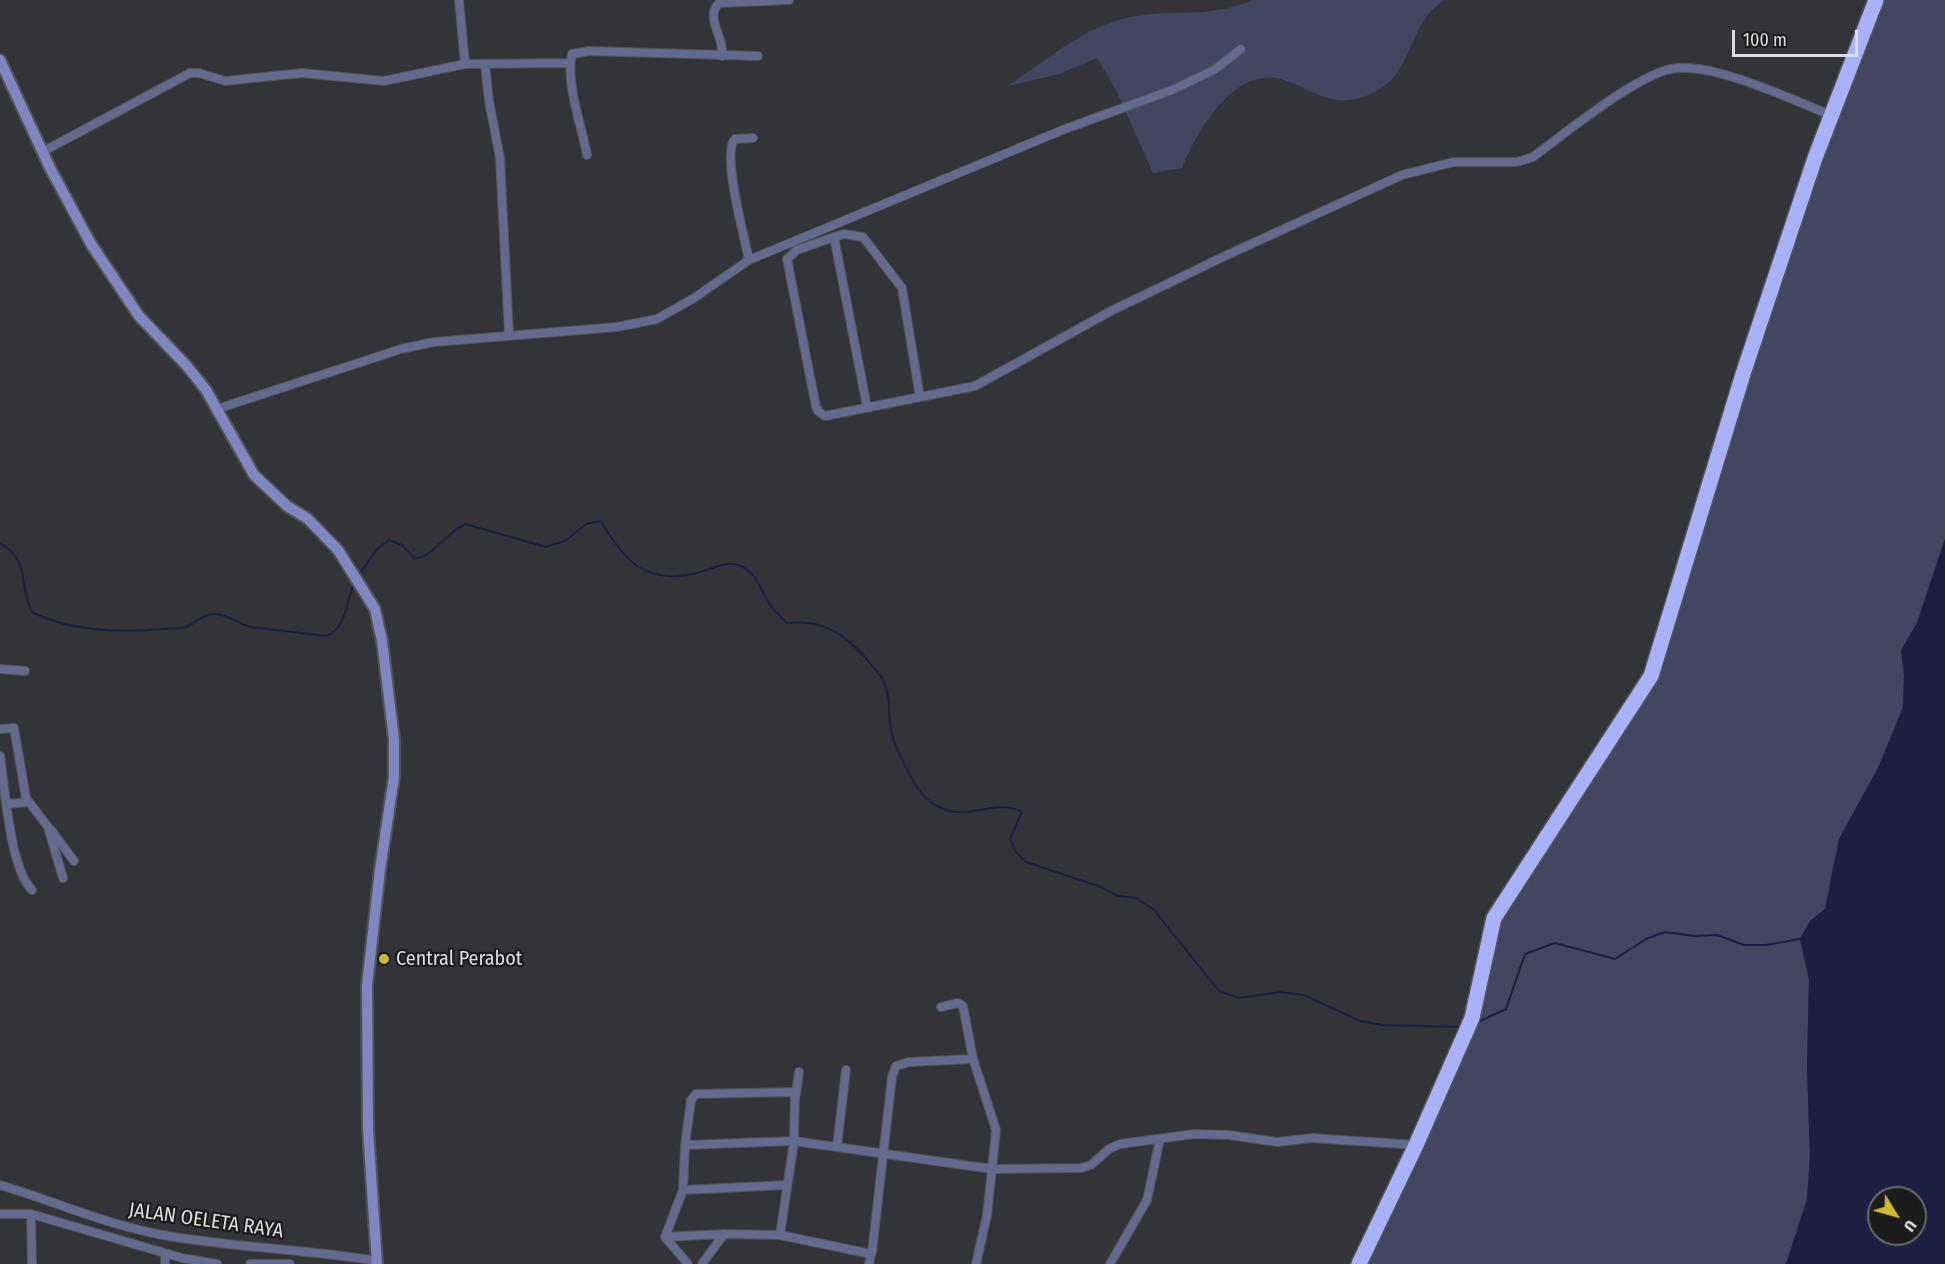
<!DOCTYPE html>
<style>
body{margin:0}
#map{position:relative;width:1945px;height:1264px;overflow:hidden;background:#333439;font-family:"Fira Sans Condensed",sans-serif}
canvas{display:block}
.north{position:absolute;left:1867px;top:1186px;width:60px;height:60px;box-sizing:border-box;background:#1b1c1e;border:2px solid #696a6c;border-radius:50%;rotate:127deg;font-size:16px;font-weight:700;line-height:24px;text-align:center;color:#dedee2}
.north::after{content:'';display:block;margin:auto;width:21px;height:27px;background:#d0b837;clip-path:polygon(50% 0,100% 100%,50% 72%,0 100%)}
.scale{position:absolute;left:1732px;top:30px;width:126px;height:27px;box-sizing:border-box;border:3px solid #dedee2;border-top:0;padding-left:8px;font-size:18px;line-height:21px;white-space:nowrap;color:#dedee2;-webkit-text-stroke:4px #1b1c1e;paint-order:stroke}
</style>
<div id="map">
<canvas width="1945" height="1264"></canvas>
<div class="north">U</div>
<div class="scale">100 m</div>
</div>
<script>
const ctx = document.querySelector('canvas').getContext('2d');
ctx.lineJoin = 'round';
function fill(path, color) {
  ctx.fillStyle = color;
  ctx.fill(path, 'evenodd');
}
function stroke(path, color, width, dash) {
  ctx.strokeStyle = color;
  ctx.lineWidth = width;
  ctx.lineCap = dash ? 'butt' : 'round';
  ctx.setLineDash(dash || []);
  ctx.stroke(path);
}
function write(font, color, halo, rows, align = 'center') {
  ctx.font = font + ' "Fira Sans Condensed",sans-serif';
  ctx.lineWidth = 4.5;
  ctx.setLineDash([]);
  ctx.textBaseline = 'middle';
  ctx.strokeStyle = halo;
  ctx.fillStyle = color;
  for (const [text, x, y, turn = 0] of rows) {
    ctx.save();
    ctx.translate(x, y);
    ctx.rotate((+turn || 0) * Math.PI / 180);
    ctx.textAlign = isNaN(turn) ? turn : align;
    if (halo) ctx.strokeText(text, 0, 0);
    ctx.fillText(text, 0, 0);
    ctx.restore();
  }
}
const green = new Path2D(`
 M 1253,0 L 1445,0 C 1408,21 1414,73 1375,92 C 1335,112 1319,92 1284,80 C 1235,64 1197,131 1182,168 L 1153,173 L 1116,90 L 1097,58 L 1059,74 L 1008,86 C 1046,60 1089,23 1136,16 C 1174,10 1217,17 1253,0 Z
 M 1880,0 L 1945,0 L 1945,539 L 1917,623 L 1901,650 L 1904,675 L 1903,707 L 1879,766 L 1839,839 L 1825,909 L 1810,921 L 1800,939 L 1809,979 L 1807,1067 L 1810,1157 L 1807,1199 L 1786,1264 L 1362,1264 L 1409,1172 L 1484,1006 L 1497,926 L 1649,691 L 1716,474 L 1818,165 Z`);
const water = new Path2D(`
 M 1945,539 L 1945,1264 L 1786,1264 L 1807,1199 L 1810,1157 L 1807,1067 L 1809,979 L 1800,939 L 1810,921 L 1825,909 L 1839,839 L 1879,766 L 1903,707 L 1904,675 L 1901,650 L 1917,623 ZM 1879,1198 L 1915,1198 L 1915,1234 L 1879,1234 Z`);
const stream = new Path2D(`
 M 0,543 C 31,561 18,584 32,612 C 72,632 120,633 164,629 C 170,628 177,629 183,628 C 194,625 201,615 212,614 C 227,613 237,624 251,627 L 326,636 C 348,628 345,600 355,582
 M 359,575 L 377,549 L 389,540 L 402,545 L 415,559 C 435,555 446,533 465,524 L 546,547 L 565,541 L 586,524 L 601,521 C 626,565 649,586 701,572 C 715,568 726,560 741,566 C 758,574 761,592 771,606 C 776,612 782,618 787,623 C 825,619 845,634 869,662 C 873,668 880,674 883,680 C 892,697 887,720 893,739 C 898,753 913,784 923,795 C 958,832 991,795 1022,812 L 1010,839 L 1016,852 L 1026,862 L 1101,887 L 1118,896 L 1137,898 L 1154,910 L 1219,991 L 1239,998 L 1280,992 L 1304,995 L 1360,1021 L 1383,1025 L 1461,1027
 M 1478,1022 L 1506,1009 L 1525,954 L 1555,943 L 1615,959 L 1646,939 L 1665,932 L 1695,936 L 1717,935 L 1744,945 L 1766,945 L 1800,939`);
const street = new Path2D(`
 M 459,0 L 465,64
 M 722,56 C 725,37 704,18 719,3 L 789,0
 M 485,64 L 489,101 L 500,158 L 509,335
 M 42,152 L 190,73 L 199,73 L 225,81 L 302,73 L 384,81 L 465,64 L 570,63
 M 587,155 C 582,127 565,82 572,54 L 589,51 L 758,56
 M 834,237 L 797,250 L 787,259 L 816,407 L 818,411 L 825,416 L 975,386 L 1111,311 L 1227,255 L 1402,175 L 1454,162 L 1517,162 L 1533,157 C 1563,135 1642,70 1677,68 C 1720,65 1790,99 1831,115
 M 749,260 C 745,239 721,153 735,139 L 753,138
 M 867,407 L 834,237 L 844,234 L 863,237 L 902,288 L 920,397
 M 217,409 L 401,349 L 434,342 L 617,327 L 657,319 L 694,298 L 749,260 L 1065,129 L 1172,90 L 1214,70 L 1241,49
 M 0,669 L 25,671
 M 0,729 L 14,728 L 26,798 L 48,827 L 63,878
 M 0,756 C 5,788 10,869 32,890
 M 7,804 L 29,802
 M 51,830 L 74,861
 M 941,1007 L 958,1003 L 963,1006 L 973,1059 L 996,1130 L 992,1169 L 794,1141 L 685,1145 L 691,1100 L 696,1094 L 795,1092 L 794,1141 L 780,1235 L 871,1254 L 872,1252 L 892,1077 L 896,1066 L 909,1062 L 973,1059
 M 796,1094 L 799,1072
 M 685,1145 L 683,1190 L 787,1185
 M 837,1146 L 846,1070
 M 0,1185 C 55,1201 106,1225 163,1235 C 234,1248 306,1249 377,1261
 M 683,1190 L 665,1237 L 688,1264
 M 0,1214 L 31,1214 L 182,1258 L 217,1264
 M 31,1214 L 32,1264
 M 665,1237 L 724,1234 L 780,1235
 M 165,1264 L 165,1253
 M 250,1264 L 290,1264
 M 702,1264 L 724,1234
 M 869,1264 L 871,1254
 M 976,1264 L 987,1215 L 992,1169 L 1081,1168 L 1091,1165 L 1109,1149 L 1120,1144 L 1194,1134 L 1229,1135 L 1277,1142 L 1312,1138 L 1416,1145
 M 1110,1264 L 1147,1200 L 1160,1139`);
const secondary = new Path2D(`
 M 0,60 L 50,168 L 91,244 L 139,316 L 187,366 L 206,390 L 254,475 L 287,506 L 308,519 L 338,550 L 375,609 L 382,641 L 394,739 L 394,777 L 380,870 L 367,985 L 368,1129 L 377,1264`);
const highway = new Path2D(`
 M 1359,1264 L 1416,1145 L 1472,1018 L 1494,918 L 1651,676 L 1743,374 L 1815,158 L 1876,0`);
const markers = [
 [384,959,6,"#d0b837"]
];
const poiNames = [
 ["Central Perabot",396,959]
];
const streetNames = [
 ["JALAN OELETA RAYA",206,1221,8]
];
fill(green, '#424661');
fill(water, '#1c1e42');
stroke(stream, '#1c1e42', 2);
stroke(street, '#525357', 10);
stroke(secondary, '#525357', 14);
stroke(highway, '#525357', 18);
stroke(street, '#64698e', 8);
stroke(secondary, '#7f86c0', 10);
stroke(highway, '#a9b2f9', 15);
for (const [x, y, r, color] of markers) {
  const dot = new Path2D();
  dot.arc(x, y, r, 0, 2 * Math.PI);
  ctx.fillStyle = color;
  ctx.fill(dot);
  stroke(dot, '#1b1c1e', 2);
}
write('20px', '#dedee2', '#1b1c1e', poiNames, 'left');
write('20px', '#dedee2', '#1b1c1e', streetNames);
</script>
